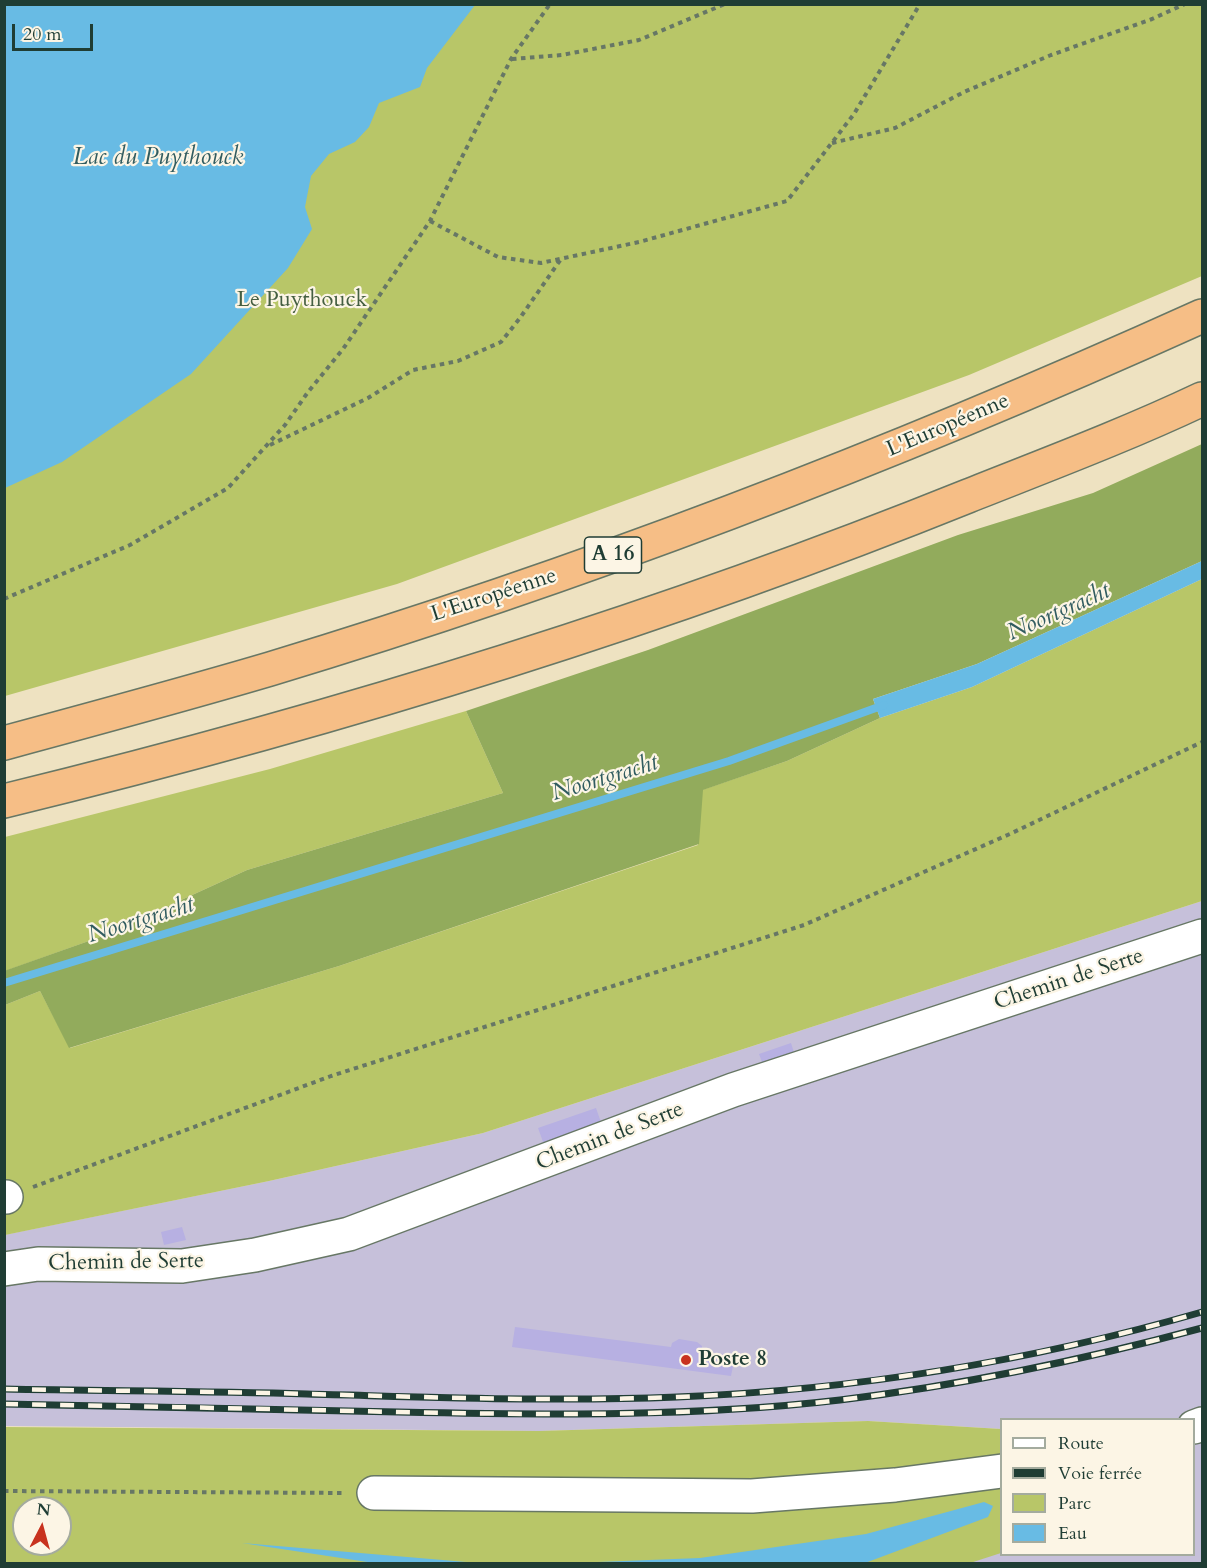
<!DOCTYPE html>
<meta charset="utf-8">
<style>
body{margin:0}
#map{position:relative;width:1207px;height:1568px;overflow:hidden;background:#eee2c1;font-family:Cardo,serif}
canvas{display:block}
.frame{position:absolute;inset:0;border:6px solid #1f3d34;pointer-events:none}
.legend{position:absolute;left:1000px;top:1418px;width:195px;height:138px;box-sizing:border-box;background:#fcf5e5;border:2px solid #a4ab9e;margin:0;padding:8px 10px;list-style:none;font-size:18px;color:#1f3d34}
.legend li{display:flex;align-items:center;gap:12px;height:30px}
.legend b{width:30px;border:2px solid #a4ab9e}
.north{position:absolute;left:12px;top:1496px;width:60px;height:60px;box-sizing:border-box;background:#fcf5e5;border:2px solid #a4ab9e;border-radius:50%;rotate:6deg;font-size:16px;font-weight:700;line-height:24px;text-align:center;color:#1f3d34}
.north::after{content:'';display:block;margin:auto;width:21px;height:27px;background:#c8321e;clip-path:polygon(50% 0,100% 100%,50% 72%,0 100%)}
.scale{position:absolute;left:12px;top:24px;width:81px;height:27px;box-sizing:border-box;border:3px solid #1f3d34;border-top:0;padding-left:8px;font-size:18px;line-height:21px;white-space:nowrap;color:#1f3d34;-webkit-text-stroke:4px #fcf5e5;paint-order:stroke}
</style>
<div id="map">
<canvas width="1207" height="1568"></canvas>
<div class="frame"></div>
<ul class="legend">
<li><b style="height:8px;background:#fff"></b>Route</li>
<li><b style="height:8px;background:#1f3d34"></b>Voie ferrée</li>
<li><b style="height:16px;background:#b8c668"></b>Parc</li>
<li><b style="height:16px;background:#68bbe4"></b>Eau</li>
</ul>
<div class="north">N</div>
<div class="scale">20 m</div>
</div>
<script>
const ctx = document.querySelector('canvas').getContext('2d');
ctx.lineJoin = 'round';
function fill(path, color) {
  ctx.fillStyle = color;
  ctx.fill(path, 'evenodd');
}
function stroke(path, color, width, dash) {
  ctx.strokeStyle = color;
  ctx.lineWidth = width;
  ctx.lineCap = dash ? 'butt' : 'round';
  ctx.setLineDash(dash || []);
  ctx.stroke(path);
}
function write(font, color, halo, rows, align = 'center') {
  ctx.font = font + ' Cardo,serif';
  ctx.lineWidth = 4.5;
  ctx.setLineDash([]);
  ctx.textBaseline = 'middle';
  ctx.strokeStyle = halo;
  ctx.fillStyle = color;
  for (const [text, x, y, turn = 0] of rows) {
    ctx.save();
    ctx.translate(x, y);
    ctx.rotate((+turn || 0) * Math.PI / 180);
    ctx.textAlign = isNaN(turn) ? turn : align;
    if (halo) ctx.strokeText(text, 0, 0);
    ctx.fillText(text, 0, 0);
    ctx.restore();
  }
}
const industrial = new Path2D(`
 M 1202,901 L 1202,1563 L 5,1564 L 4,1510 L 24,1544 L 60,1544 L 1001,1488 L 1002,1554 L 1194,1554 L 1194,1420 L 1002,1420 L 1001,1429 L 868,1421 L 539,1431 L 5,1426 L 4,1235 L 269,1181 L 483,1133 Z`);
const green = new Path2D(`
 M 5,5 L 1202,5 L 1202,276 L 969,375 L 397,584 L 5,696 Z
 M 1202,579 L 1202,901 L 483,1133 L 269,1181 L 5,1235 L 5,1005 L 40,991 L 70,1048 L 339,966 L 698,845 L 702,790 L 787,761 L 880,718 L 972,687 Z
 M 466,711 L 503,793 L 247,870 L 100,937 L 5,971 L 5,837 L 270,769 Z
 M 868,1421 L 1001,1429 L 1001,1553 L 967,1564 L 5,1563 L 4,1427 L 539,1431 ZM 24,1508 L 60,1508 L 60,1544 L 24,1544 Z`);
const forest = new Path2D(`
 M 1202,444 L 1202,561 L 977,664 L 873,699 L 880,718 L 787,761 L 703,790 L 699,844 L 339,966 L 69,1048 L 40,991 L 5,1005 L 4,971 L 100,937 L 247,870 L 503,793 L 466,711 L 648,650 L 958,535 L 1093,493 Z`);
const water = new Path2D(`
 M 4,5 L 475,5 L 427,68 L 420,87 L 379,103 L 369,127 L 355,142 L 329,154 L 311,176 L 305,207 L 312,229 L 288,268 L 191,374 L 62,462 L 5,488 Z
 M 1202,561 L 1202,579 L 972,687 L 880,718 L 873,699 L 977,664 Z
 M 984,1502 L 993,1506 L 988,1517 L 865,1563 L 572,1563 L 700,1558 L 866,1534 Z
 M 242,1543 L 478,1563 L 374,1563 Z`);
const stream = new Path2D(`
 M 4,983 L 729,761 L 884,705`);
const building = new Path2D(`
 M 791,1043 L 798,1065 L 767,1075 L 759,1054 Z
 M 596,1108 L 604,1131 L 546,1150 L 538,1128 Z
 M 182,1227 L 186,1240 L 164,1245 L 161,1232 Z
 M 515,1327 L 671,1347 L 672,1343 L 679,1339 L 697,1342 L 702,1346 L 702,1352 L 735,1356 L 731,1376 L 670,1368 L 512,1347 Z`);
const path = new Path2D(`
 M 512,59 L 562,55 L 639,40 L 725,4
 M 832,143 L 895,128 L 964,92 L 1051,55 L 1152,19 L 1185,4
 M 430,221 L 498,257 L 541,263 L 639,242 L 787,201 L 854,114 L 920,4
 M 270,445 L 368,398 L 413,370 L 458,361 L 501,342 L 520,318 L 561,259
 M 4,599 L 130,545 L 228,488 L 285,425 L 308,392 L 343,349 L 430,221 L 511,59 L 550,4
 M 33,1187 L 331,1076 L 804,925 L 1012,833 L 1202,742
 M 4,1491 L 346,1493`);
const minor = new Path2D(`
 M 4,1197 L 6,1197
 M 4,1269 L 38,1264 L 182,1266 L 255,1255 L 349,1234 L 733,1090 L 1202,936
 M 1194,1427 L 1202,1424
 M 374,1493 L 752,1496 L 895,1485 L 1002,1471`);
const highway = new Path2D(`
 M 4,743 C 93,719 182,695 270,669 C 588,573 899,453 1202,316
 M 4,801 C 332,721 655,622 968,496 C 1046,465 1126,435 1202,399`);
const rail = new Path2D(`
 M 4,1389 C 105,1391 207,1391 307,1394 C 431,1397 554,1402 677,1397 C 854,1390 1032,1361 1202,1312
 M 4,1404 C 136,1406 267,1409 398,1412 C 546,1415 694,1417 840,1400 C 963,1385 1083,1360 1202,1328`);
const markers = [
 [686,1360,6,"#c8321e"]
];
const shields = [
 [613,555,57]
];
const shieldNames = [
 ["A 16",613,555]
];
const parkNames = [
 ["Le Puythouck",302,301]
];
const streetNames = [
 ["L'Européenne",948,426,-23],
 ["L'Européenne",494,596,-18],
 ["Chemin de Serte",1069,980,-18],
 ["Chemin de Serte",610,1137,-21],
 ["Chemin de Serte",126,1263,-1]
];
const poiNames = [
 ["Poste 8",698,1360]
];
const waterNames = [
 ["Lac du Puythouck",158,158],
 ["Noortgracht",1059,613,-24],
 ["Noortgracht",605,779,-17],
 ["Noortgracht",141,921,-17]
];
fill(industrial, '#c6c0da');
fill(green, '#b8c668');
fill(forest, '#92ab5c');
fill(water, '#68bbe4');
stroke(stream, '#68bbe4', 8);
fill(building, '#b7b0e2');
stroke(minor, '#677765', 36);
stroke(highway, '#677765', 36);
stroke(path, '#677765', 4, [4.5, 4.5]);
stroke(minor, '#fff', 33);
stroke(highway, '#f6be86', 33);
stroke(rail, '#1f3d34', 7);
stroke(rail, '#fcf5e5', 4.5, [14]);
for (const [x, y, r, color] of markers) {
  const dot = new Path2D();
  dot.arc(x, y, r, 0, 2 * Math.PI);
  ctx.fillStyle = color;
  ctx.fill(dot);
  stroke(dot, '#fcf5e5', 2);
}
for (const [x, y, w] of shields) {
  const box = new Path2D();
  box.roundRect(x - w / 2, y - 18, w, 36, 4.5);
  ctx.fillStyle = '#fcf5e5';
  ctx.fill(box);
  stroke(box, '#1f3d34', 1.5);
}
write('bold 21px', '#1f3d34', null, shieldNames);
write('22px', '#455f41', '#fcf5e5', parkNames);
write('22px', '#1f3d34', '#fcf5e5', streetNames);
write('bold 22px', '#1f3d34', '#fcf5e5', poiNames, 'left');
write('italic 24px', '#315c60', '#fcf5e5', waterNames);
</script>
